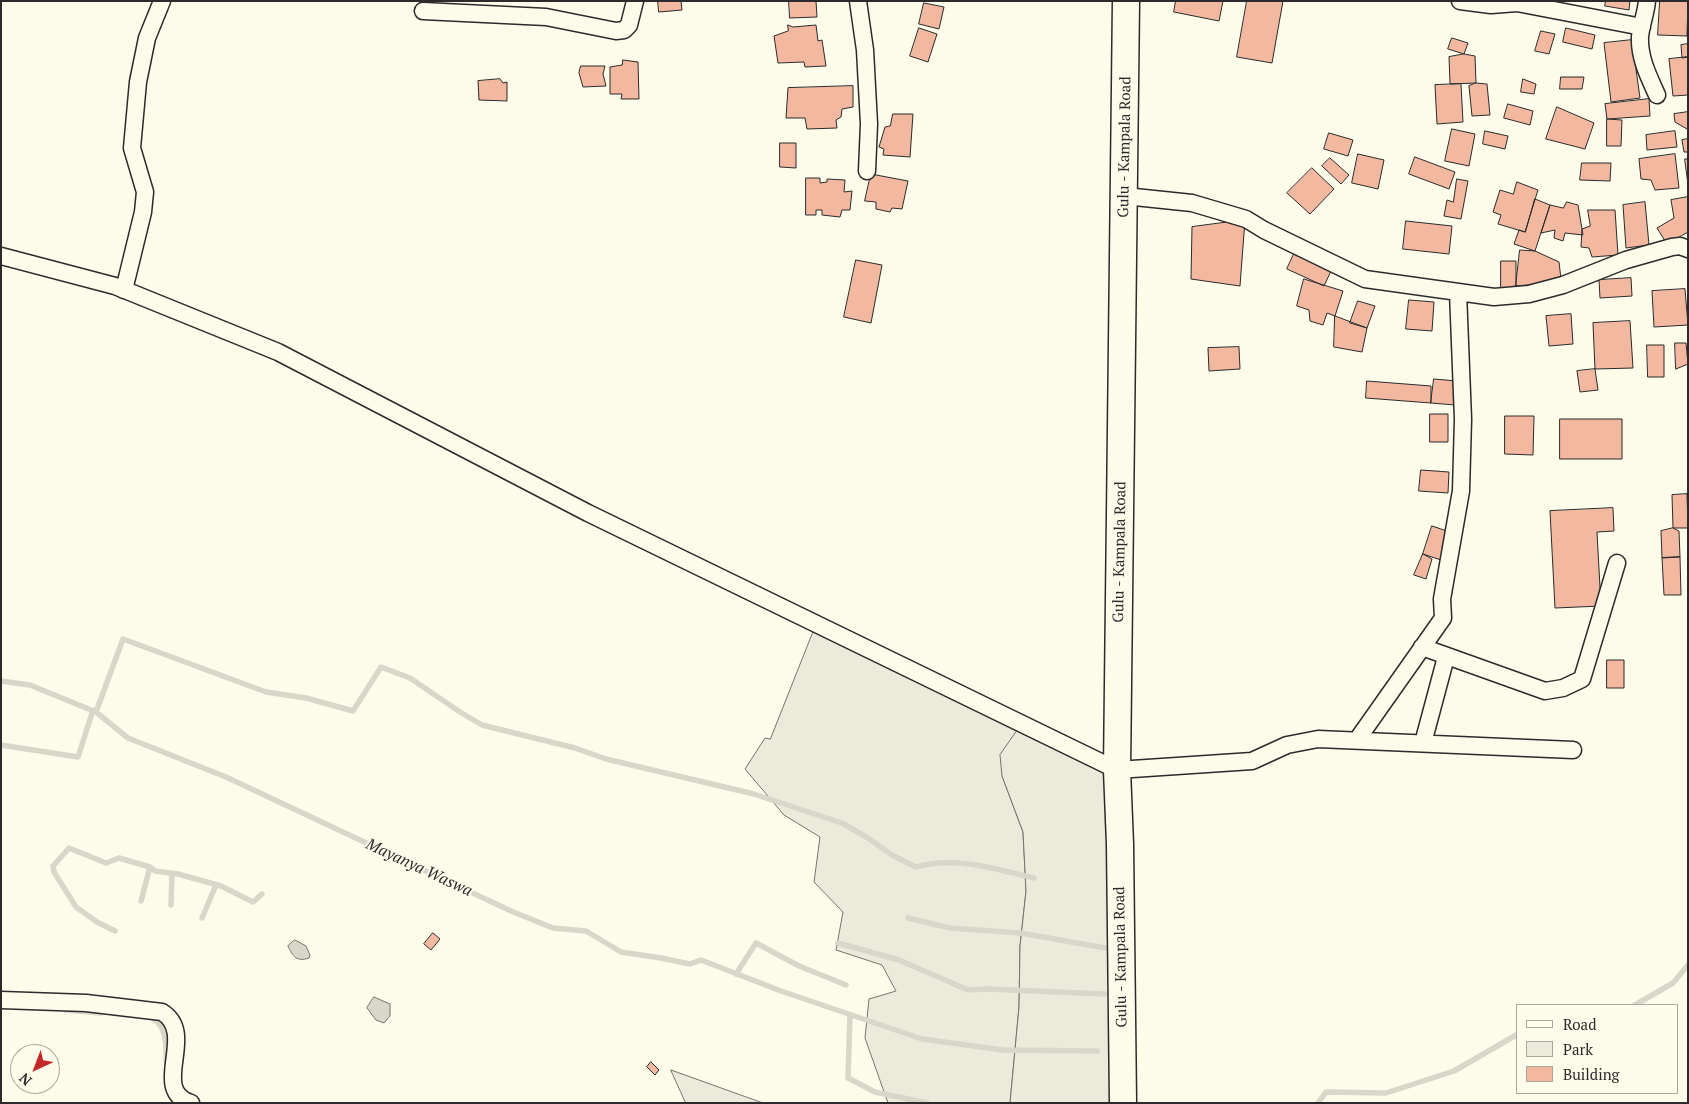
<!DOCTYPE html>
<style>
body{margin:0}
#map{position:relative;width:1689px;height:1104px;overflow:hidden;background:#fdfbea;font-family:"PT Serif",serif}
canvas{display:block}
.frame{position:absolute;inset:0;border:2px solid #2b2b2b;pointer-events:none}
.legend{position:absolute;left:1516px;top:1004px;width:162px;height:90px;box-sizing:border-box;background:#fdfbea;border:1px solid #a9a89e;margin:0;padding:6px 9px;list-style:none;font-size:15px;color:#2b2b2b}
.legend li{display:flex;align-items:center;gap:10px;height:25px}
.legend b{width:25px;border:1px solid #a9a89e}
.north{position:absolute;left:10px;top:1044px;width:50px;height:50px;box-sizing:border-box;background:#fdfbea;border:1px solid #a9a89e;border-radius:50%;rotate:223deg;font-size:14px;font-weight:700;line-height:20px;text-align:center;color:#2b2b2b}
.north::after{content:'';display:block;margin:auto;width:18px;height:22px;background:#c62828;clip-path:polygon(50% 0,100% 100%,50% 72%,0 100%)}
</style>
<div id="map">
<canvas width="1689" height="1104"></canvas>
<div class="frame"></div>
<ul class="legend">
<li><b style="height:6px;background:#fdfbea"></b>Road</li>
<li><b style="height:14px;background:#ecebdb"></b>Park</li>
<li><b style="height:14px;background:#f2b8a0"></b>Building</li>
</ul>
<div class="north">N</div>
</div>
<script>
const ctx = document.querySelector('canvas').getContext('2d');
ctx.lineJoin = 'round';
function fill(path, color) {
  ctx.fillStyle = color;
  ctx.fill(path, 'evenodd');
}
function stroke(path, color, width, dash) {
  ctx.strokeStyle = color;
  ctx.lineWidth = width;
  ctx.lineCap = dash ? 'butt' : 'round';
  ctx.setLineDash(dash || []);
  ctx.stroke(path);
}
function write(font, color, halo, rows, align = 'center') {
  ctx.font = font + ' "PT Serif",serif';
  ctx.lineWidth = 4;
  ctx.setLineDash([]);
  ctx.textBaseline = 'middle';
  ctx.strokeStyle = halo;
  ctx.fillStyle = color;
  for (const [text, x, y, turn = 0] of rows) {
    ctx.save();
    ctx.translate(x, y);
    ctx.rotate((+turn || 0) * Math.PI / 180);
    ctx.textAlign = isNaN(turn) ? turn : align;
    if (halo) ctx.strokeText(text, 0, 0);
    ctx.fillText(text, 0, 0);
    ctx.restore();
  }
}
const green = new Path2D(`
 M 814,630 L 1019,728 L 1002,776 L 1023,832 L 1026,891 L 1020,946 L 1019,1007 L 1010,1103 L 888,1103 L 865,1038 L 869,999 L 896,991 L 882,965 L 836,950 L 843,912 L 814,882 L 820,837 L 784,815 L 745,769 L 765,738 L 770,739 Z
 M 671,1070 L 763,1103 L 686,1103 Z`);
const parking = new Path2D(`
 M 1019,728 L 1117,775 L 1114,1103 L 1010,1103 L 1019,1007 L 1020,946 L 1026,891 L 1023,832 L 1002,776 L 1000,755 Z`);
const water = new Path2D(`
 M 295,940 L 306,946 L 310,955 L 309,958 C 297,962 293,957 288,946 Z
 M 374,997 L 390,1004 L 390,1016 L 384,1023 L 376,1020 L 367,1008 Z`);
const stream = new Path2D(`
 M 1,681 L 30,685 L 96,712 L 128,738 L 226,777 L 511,911 L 553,928 L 586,931 L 621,952 L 661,958 L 690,964 L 701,960 L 781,991 L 922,1039 L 1003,1050 L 1097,1051
 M 96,712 L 123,639 L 266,692 L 306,698 L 353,711 L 381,667 L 410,678 L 460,712 L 482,725 L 575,748 L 606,759 L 754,794 L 842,823 L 868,838 L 892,855 L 916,867 C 955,856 996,869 1034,878
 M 1,745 L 78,757 L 93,710
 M 141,901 L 150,867
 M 171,905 L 172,874
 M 202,918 L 216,885
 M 908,918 L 950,928 L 1020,933 L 1106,948
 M 115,931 L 97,922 L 76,907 L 54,872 L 53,866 L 69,848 L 106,863 L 119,858 L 150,867 L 155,871 L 178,874 L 221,886 L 253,902 L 262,894
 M 838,943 L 899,960 L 968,990 L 988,989 L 1105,994
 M 736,974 L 756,943 L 799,966 L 846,985
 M 1635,1005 L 1673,983 L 1688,965
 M 65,1010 L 101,1013
 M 850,1015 L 848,1078 L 875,1092 L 927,1103
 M 150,1016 C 169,1028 165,1045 167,1066
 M 1318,1103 L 1326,1092 L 1386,1093 L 1454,1071 L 1518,1034`);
const building = new Path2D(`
 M 658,1 L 681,1 L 682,10 L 659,12 Z
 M 789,1 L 816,1 L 817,17 L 790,18 Z
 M 1176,1 L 1223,1 L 1219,21 L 1174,12 Z
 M 1247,1 L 1283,1 L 1272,63 L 1237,57 Z
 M 1606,1 L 1630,1 L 1629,10 L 1605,6 Z
 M 1660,1 L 1688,1 L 1687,36 L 1658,35 Z
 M 924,3 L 944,7 L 939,29 L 919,24 Z
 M 788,25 L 793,27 L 816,25 L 818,41 L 822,40 L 826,66 L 805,67 L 804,62 L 778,63 L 774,36 L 788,31 Z
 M 919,28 L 937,34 L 928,62 L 910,56 Z
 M 1566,28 L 1595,35 L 1592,49 L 1563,42 Z
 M 1541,31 L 1555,34 L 1549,54 L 1535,51 Z
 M 1452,38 L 1468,43 L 1464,54 L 1448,49 Z
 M 1632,40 L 1640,98 L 1611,102 L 1604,43 Z
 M 1688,44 L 1688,57 L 1682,58 L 1681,45 Z
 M 1464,54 L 1475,56 L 1476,83 L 1450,84 L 1449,57 Z
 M 1688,57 L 1688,95 L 1673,96 L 1669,59 Z
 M 623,60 L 638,62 L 639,99 L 621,99 L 622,94 L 610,94 L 610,67 L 622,65 Z
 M 581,66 L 605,66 L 603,74 L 606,86 L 583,87 L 579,73 Z
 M 1561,77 L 1584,77 L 1582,89 L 1560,89 Z
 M 500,79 L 503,83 L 507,82 L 507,101 L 479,100 L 478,81 Z
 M 1523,79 L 1536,84 L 1534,94 L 1521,92 Z
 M 1476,83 L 1487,84 L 1490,115 L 1472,116 L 1469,86 Z
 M 1461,84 L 1463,122 L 1437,124 L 1435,85 Z
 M 853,86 L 853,107 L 842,109 L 841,117 L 836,120 L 837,128 L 807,129 L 805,118 L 786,118 L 788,88 Z
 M 1649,99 L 1650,116 L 1607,119 L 1605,104 Z
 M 1508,104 L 1533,111 L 1530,125 L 1504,118 Z
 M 1557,107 L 1594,123 L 1585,149 L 1546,139 Z
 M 1688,112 L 1688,129 L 1687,129 L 1675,122 L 1674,114 Z
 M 893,114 L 913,114 L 910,157 L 883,155 L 884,149 L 879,147 L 885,127 L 890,126 Z
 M 1607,119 L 1622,120 L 1621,146 L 1607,146 Z
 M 1452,129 L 1475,134 L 1469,166 L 1445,161 Z
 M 1485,131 L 1508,136 L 1505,149 L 1483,144 Z
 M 1675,131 L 1677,147 L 1647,150 L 1646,135 Z
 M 1329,133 L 1353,140 L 1348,156 L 1324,149 Z
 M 1688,139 L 1688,152 L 1684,152 L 1682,140 Z
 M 780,143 L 796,143 L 796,168 L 780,167 Z
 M 1358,154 L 1384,160 L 1378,189 L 1352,183 Z
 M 1675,154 L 1679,188 L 1655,190 L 1651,180 L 1641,179 L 1639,159 Z
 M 1415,157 L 1455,172 L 1449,189 L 1409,174 Z
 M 1330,158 L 1349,175 L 1341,184 L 1322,166 Z
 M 1685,159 L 1688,159 L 1688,184 Z
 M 1582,163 L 1611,163 L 1610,181 L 1580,180 Z
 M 1312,168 L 1334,189 L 1310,214 L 1287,193 Z
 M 871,174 L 908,181 L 902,209 L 892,208 L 890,212 L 876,209 L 876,202 L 865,201 Z
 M 806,178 L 820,178 L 820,183 L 827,182 L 827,179 L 845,180 L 844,192 L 852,191 L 850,210 L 842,210 L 840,217 L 822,215 L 822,210 L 816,210 L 816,215 L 806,215 Z
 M 1457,179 L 1468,181 L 1461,219 L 1444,216 L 1447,200 L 1453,202 Z
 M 1517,182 L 1538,190 L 1525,232 L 1498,224 L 1501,215 L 1493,212 L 1500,190 L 1513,194 Z
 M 1688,197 L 1688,232 L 1667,244 L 1657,228 L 1674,218 L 1671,200 Z
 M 1535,199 L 1550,205 L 1535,251 L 1514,244 L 1519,230 L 1525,232 Z
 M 1567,202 L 1578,205 L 1583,235 L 1565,233 L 1563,241 L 1554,238 L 1555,230 L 1541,233 L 1550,205 L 1563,208 Z
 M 1645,202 L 1649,245 L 1626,248 L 1623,205 Z
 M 1588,210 L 1615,210 L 1618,255 L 1592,257 L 1589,248 L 1581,247 L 1582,229 L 1590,226 Z
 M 1245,220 L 1240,286 L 1191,279 L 1192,227 Z
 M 1406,221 L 1452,226 L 1449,254 L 1403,249 Z
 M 1520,250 L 1535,251 L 1559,262 L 1561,279 L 1541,284 L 1516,286 Z
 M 1294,254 L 1331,271 L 1324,286 L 1287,269 Z
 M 856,260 L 882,265 L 871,323 L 844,317 Z
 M 1501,261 L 1516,261 L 1516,286 L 1501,289 Z
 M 1631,278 L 1632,296 L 1600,298 L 1599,280 Z
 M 1304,279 L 1343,291 L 1335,316 L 1327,313 L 1323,325 L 1310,321 L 1309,310 L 1297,306 Z
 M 1685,289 L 1688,325 L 1654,327 L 1652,291 Z
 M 1409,300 L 1434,302 L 1432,331 L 1406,329 Z
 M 1358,301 L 1375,306 L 1367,328 L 1350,323 Z
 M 1571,314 L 1573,344 L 1549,346 L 1546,316 Z
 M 1335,316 L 1367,328 L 1362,352 L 1334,347 Z
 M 1630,321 L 1633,368 L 1595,369 L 1593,323 Z
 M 1675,343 L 1686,343 L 1688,364 L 1676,369 Z
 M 1647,345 L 1664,345 L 1664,377 L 1648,377 Z
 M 1239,347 L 1240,369 L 1209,371 L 1208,348 Z
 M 1595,369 L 1598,390 L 1580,392 L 1577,371 Z
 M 1434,379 L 1457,381 L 1455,405 L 1431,403 Z
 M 1367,381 L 1431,386 L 1431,403 L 1366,398 Z
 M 1430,414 L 1448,414 L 1448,442 L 1430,442 Z
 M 1505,416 L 1534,416 L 1533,455 L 1505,454 Z
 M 1560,419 L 1622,419 L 1622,459 L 1560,459 Z
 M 1421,470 L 1449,472 L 1448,493 L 1419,491 Z
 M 1687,494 L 1688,528 L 1673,528 L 1672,495 Z
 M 1613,508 L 1614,531 L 1597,532 L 1601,606 L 1555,608 L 1550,511 Z
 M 1432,526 L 1453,533 L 1444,561 L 1423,554 Z
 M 1673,528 L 1679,531 L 1680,557 L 1662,558 L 1661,531 Z
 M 1423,554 L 1432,559 L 1426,579 L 1414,575 Z
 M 1680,557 L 1681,595 L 1664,595 L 1662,558 Z
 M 1607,660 L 1624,660 L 1624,688 L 1607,688 Z
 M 433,933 L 440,939 L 431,950 L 424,944 Z
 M 651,1062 L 659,1070 L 655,1075 L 647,1067 Z`);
const minor = new Path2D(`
 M 858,1 L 865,50 L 869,124 L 867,171
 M 1460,1 L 1491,5 L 1517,3 L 1642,27
 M 1647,1 C 1646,13 1641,25 1640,37 C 1639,58 1649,77 1657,95
 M 423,11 L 546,17 L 616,31 L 624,30 L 629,25 L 635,1
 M 1125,196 L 1192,203 L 1246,219 L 1264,230 L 1365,279 L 1494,297 L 1529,294 L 1563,285 L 1626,260 L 1672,247 L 1680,246 L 1688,249
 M 1,256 L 115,286 L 278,352 L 588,513 L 1117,770 L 1252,761 L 1287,745 L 1318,739 L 1573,750
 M 124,290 L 143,212 L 145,192 L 132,148 L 138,82 L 147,38 L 162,1
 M 1422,647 L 1545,691 L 1563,688 L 1582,679 L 1617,563
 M 1357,740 L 1443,618 L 1442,599 L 1461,491 L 1463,419 L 1458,292
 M 1423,743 L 1446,657
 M 1,1000 L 86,1003 L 162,1012 C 198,1034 149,1090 191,1103`);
const primary = new Path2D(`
 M 1123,1103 L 1120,844 L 1117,770 L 1126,1`);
const streetNames = [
 ["Gulu - Kampala Road",1125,147,-89],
 ["Gulu - Kampala Road",1120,552,-89],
 ["Gulu - Kampala Road",1121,957,-91]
];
const waterNames = [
 ["Mayanya Waswa",419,868,25]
];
fill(green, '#ecebdb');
stroke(green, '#74746e', 1);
fill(parking, '#eceadb');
stroke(parking, '#74746e', 1);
fill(water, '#d8d7c9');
stroke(water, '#74746e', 1);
stroke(stream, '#d8d7c9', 5.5);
fill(building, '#f2b8a0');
stroke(building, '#2b2b2b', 1);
stroke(minor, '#2b2b2b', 19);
stroke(primary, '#2b2b2b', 29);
stroke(minor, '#fdfbea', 16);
stroke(primary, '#fdfbea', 26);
write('15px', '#2b2b2b', '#fdfbea', streetNames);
write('italic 16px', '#2b2b2b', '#fdfbea', waterNames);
</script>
